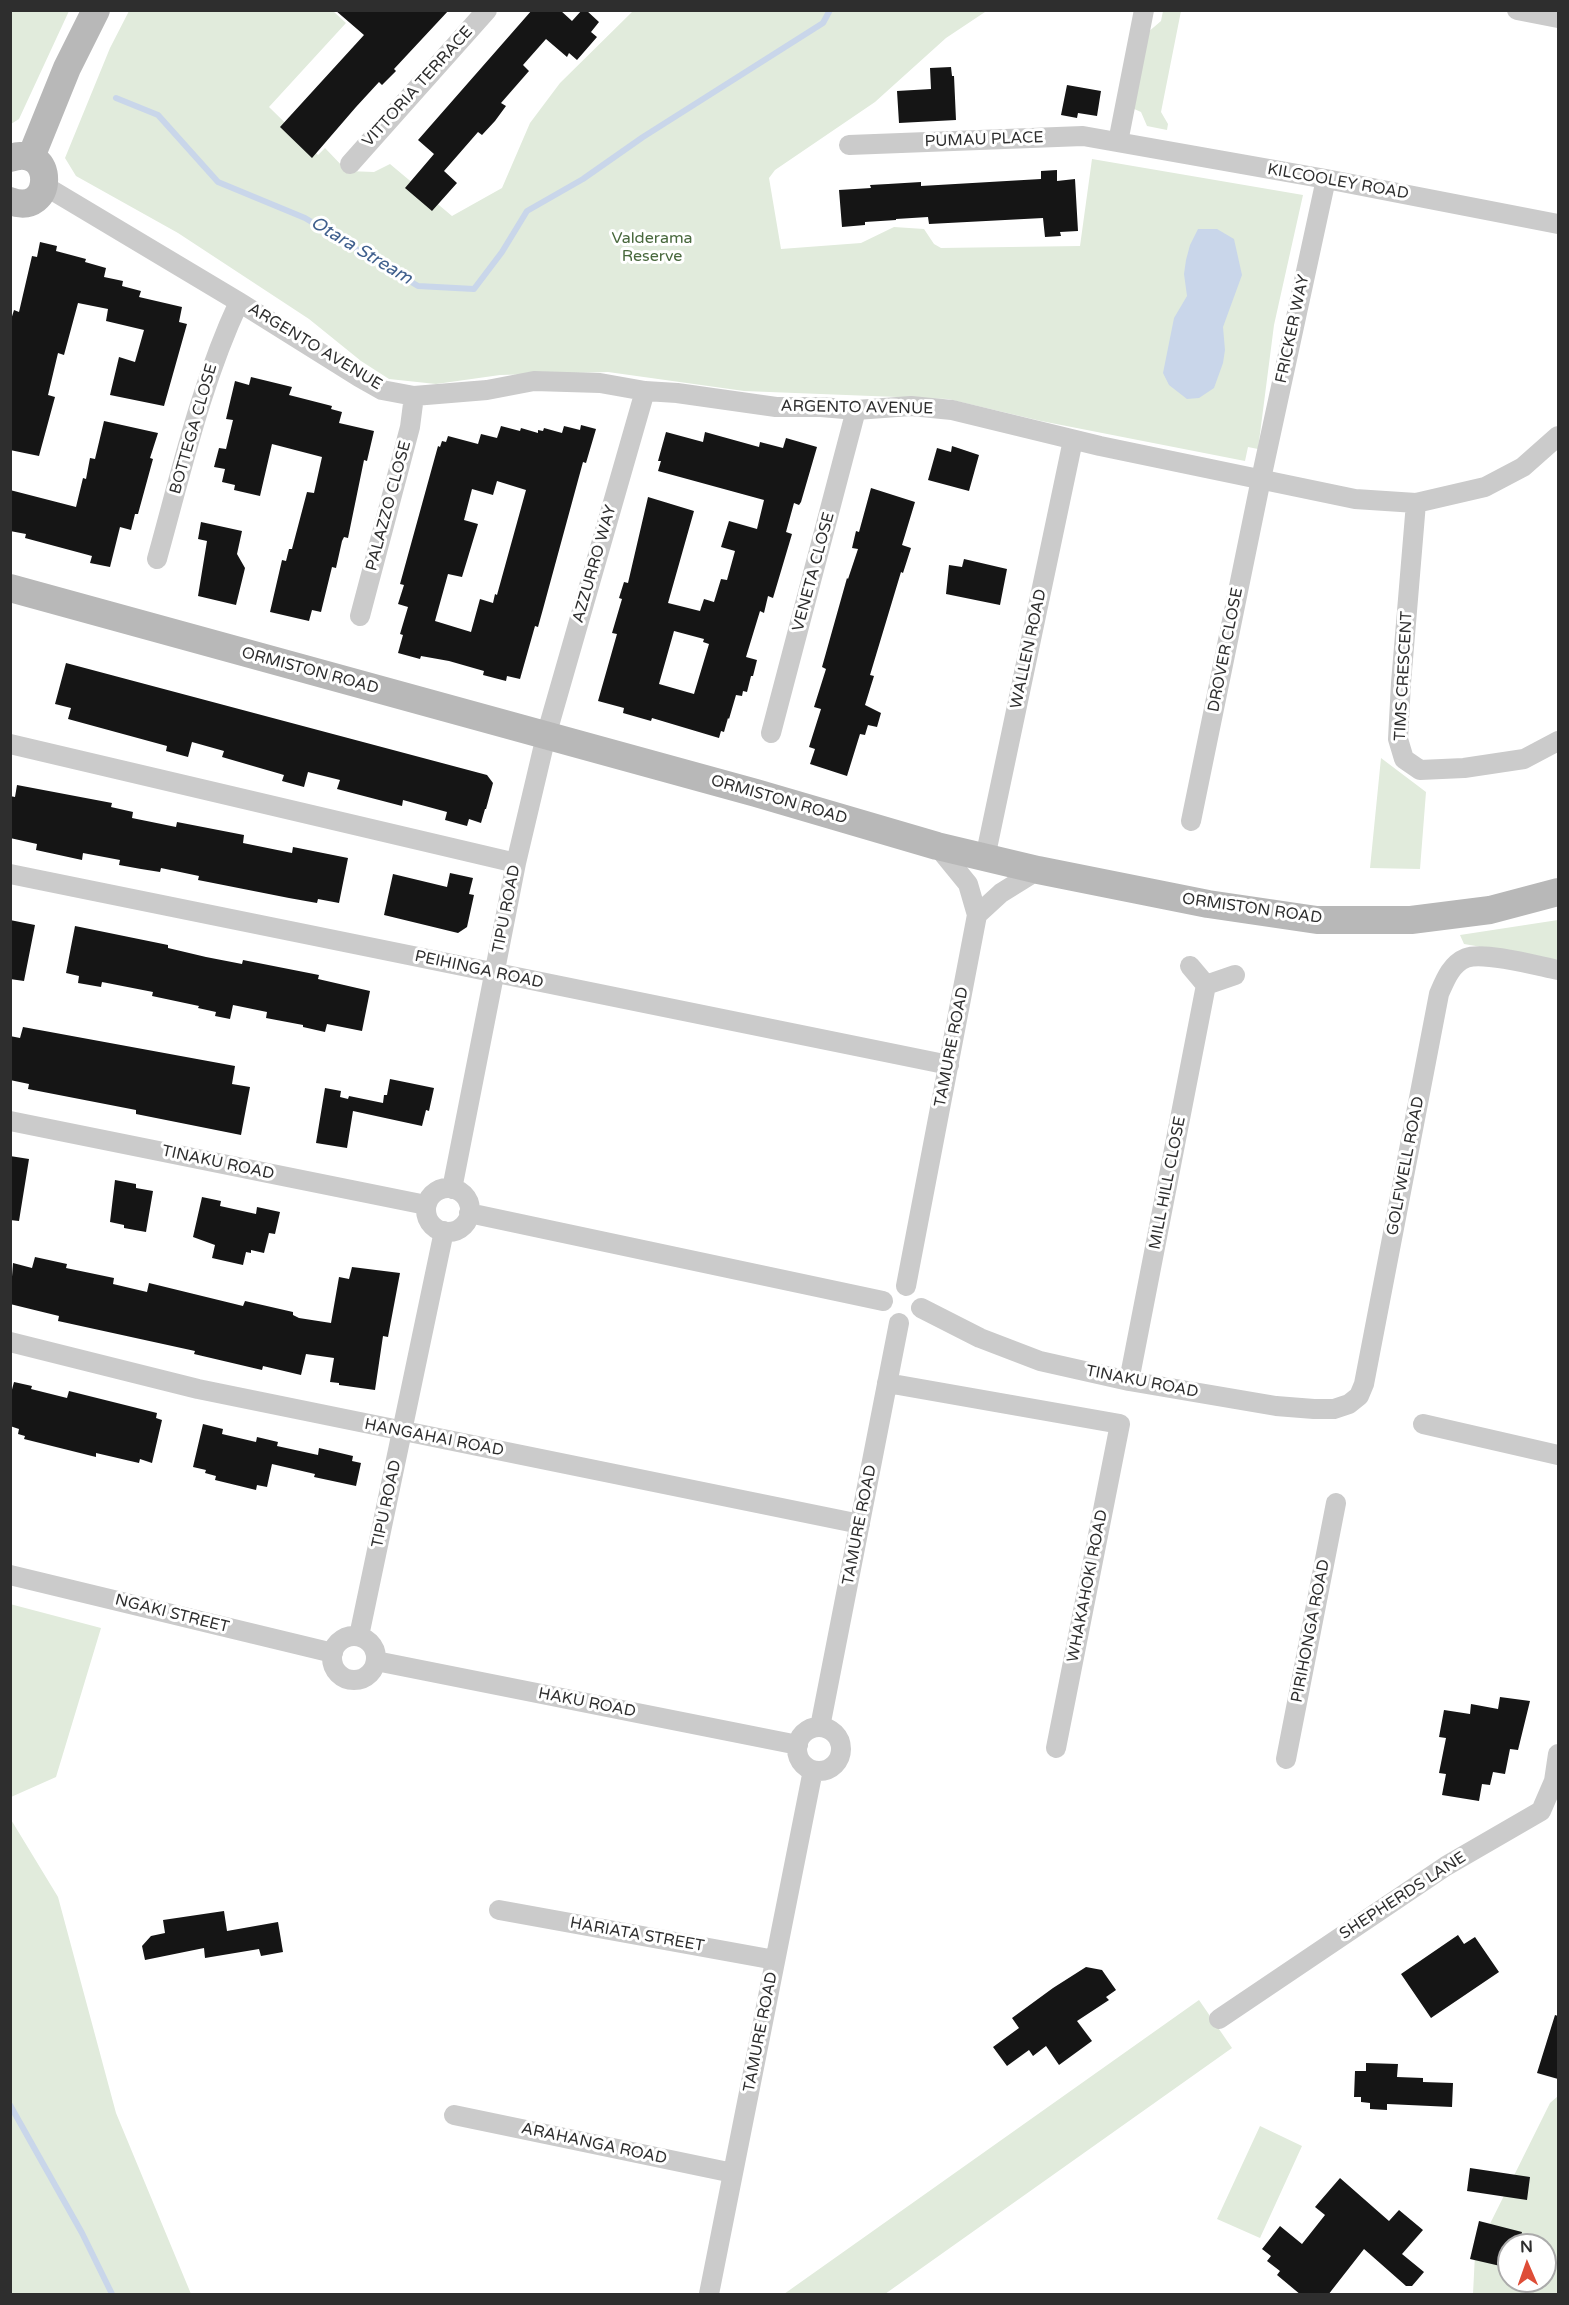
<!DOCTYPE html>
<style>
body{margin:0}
#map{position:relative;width:1569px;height:2305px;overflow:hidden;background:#fff;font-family:"Varela Round",sans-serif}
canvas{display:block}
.frame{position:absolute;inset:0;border:12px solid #2e2e2e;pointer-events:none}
.north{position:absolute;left:1497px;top:2233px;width:60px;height:60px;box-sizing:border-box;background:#fff;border:2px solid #ababab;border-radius:50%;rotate:358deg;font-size:16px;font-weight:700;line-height:24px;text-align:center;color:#2e2e2e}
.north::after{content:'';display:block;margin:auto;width:21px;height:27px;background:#de4d37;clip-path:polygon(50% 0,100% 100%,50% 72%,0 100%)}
</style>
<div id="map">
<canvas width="1569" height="2305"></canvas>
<div class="frame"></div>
<div class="north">N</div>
</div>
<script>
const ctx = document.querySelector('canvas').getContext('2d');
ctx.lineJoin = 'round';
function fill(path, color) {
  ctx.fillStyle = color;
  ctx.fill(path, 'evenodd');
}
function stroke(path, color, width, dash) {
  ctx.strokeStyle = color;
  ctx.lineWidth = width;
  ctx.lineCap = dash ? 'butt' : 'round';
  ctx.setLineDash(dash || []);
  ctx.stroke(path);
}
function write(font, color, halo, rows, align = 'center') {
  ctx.font = font + ' "Varela Round",sans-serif';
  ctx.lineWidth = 6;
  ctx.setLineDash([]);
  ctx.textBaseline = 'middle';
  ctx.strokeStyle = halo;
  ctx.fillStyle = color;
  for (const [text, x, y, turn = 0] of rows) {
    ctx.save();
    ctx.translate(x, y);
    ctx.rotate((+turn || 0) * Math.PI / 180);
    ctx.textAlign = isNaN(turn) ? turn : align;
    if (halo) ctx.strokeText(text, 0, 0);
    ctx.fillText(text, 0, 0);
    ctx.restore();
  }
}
const green = new Path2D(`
 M 11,10 L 69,11 L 19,119 L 11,124 Z
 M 988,10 L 946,38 L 875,102 L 775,170 L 769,178 L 781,249 L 861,243 L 894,227 L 924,229 L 934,244 L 941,248 L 1080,246 L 1092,159 L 1303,195 L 1274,325 L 1258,449 L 1248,447 L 1245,461 L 1041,421 L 948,399 L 744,391 L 608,372 L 500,375 L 436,384 L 389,379 L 361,361 L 309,319 L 178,233 L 76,176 L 65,158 L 110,48 L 129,11 L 333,11 L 346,23 L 269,107 L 318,155 L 325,148 L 347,171 L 374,172 L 390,164 L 452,216 L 502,188 L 530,123 L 560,83 L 633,11 Z
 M 1163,11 L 1181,11 L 1161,112 L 1168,124 L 1167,130 L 1147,126 L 1141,112 L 1132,108 L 1147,33 L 1161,21 Z
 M 1381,758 L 1426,792 L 1420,869 L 1370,868 Z
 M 1558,920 L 1558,960 L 1464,944 L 1460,935 Z
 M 10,1604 L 101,1628 L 56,1777 L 11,1797 Z
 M 10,1818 L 58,1897 L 116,2113 L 191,2294 L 11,2294 Z
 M 1199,2000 L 1232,2048 L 885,2294 L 784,2294 Z
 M 1558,2096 L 1558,2294 L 1473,2294 L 1475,2254 L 1550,2103 ZM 1509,2245 L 1545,2245 L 1545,2281 L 1509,2281 Z
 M 1260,2126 L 1302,2146 L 1260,2238 L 1217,2219 Z`);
const water = new Path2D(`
 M 1198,229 L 1217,229 L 1234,239 L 1242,275 L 1223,327 L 1225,350 L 1223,363 L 1214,388 L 1199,398 L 1187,399 L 1169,385 L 1163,373 L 1174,318 L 1187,296 L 1184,274 L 1186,260 L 1190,245 Z`);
const stream = new Path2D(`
 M 116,98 L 158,115 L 218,182 L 305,218 L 418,286 L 474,289 L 502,252 L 527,211 L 583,179 L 643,137 L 823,23 L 830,10
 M 10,2105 L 82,2233 L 112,2294`);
const building = new Path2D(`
 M 335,10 L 449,10 L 394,69 L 396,71 L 382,85 L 379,82 L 356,107 L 312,158 L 280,127 L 364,35 Z
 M 532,10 L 560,10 L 572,21 L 582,10 L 586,10 L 599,22 L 591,32 L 597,37 L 577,60 L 569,53 L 567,57 L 546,39 L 523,65 L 529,71 L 501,103 L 506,106 L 495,121 L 482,135 L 478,132 L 444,171 L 457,183 L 432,211 L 405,188 L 434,154 L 418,140 Z
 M 951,67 L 952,76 L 954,76 L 956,120 L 899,123 L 897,91 L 931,89 L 930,68 Z
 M 1067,85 L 1101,91 L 1097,116 L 1078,113 L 1077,118 L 1061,115 Z
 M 1057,170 L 1057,181 L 1075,179 L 1078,231 L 1060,232 L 1061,236 L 1045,237 L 1043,218 L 929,224 L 928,217 L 896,219 L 896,220 L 865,222 L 865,225 L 842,227 L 839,190 L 871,188 L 870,185 L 888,184 L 921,182 L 921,186 L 1041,179 L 1041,171 Z
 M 40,242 L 57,246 L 56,251 L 86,259 L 85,262 L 106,268 L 104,277 L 123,281 L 122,286 L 141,291 L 139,297 L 182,307 L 179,322 L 187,324 L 164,406 L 110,395 L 119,357 L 135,362 L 144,330 L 106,321 L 108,309 L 78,303 L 64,355 L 58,353 L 48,395 L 55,397 L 39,456 L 10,450 L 10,323 L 14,310 L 19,312 L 32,256 L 37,257 Z
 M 251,377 L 292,387 L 289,395 L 332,406 L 331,409 L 342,412 L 339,423 L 374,431 L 367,461 L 364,460 L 348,538 L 344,537 L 342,541 L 336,568 L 332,567 L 321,612 L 312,610 L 309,621 L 270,612 L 282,560 L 286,561 L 289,549 L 292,549 L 307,492 L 314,493 L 322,457 L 272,444 L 260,496 L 234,490 L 235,485 L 222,482 L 225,469 L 214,467 L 219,448 L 226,449 L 233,420 L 226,419 L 235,381 L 249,385 Z
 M 104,421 L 158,433 L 150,458 L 153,459 L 138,514 L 135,514 L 131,530 L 120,527 L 110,567 L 90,563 L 92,556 L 25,538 L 26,534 L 10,531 L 10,490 L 76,507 L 83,478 L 86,479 L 90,458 L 95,459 Z
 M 581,425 L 596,429 L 586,463 L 583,462 L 543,609 L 538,627 L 535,626 L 520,679 L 507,676 L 506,681 L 483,675 L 484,671 L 449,661 L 421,656 L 420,659 L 398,653 L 403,635 L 400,634 L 408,607 L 398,604 L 404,585 L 400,584 L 438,446 L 440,447 L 442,441 L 446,442 L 448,436 L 478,444 L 481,434 L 497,438 L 501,426 L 520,431 L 521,428 L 538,433 L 538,430 L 543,431 L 544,428 L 562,433 L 564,426 L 580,430 ZM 497,481 L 526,490 L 497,595 L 495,594 L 493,603 L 480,599 L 471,632 L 435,621 L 448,574 L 462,577 L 478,524 L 464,520 L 472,489 L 493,495 Z
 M 666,432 L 703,442 L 705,432 L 759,447 L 760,442 L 783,448 L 786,438 L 817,447 L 801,502 L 799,505 L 794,503 L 786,532 L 792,534 L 773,598 L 768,596 L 764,613 L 760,611 L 746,657 L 757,660 L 753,676 L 751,676 L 747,692 L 743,691 L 742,696 L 736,695 L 729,719 L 728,718 L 724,732 L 721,731 L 719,738 L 652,718 L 651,721 L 623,713 L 624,708 L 598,701 L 617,634 L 612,633 L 622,599 L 619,598 L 624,582 L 628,583 L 648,497 L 694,511 L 668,603 L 700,611 L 704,599 L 714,602 L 721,579 L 727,580 L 735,551 L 721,547 L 729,521 L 757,529 L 764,500 L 658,471 L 661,461 L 658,461 ZM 674,631 L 704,639 L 703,642 L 709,644 L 694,694 L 659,684 Z
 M 952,446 L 979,455 L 969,491 L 928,480 L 937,448 L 951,452 Z
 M 871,488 L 915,502 L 902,545 L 911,548 L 903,573 L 901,572 L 870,675 L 874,676 L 865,705 L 881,713 L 877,727 L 868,725 L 865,735 L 860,734 L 847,776 L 810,764 L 815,749 L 809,747 L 821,709 L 814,707 L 826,669 L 822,667 L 847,578 L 848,579 L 858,549 L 852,548 L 856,531 L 859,532 Z
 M 201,522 L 242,531 L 237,554 L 245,568 L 236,605 L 198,596 L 207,541 L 198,539 Z
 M 964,559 L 1007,569 L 1000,605 L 946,594 L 949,565 L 962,567 Z
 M 66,663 L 487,775 L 493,783 L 486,809 L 485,809 L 481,823 L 469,819 L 467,826 L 445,820 L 447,812 L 403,800 L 402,806 L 337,789 L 340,780 L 308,772 L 304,787 L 282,781 L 284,775 L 222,757 L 224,751 L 192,742 L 188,757 L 166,751 L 167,746 L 68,719 L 71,708 L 55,704 Z
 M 17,785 L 112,803 L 111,807 L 133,812 L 132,818 L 176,827 L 177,822 L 244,835 L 243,843 L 292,853 L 293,847 L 348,858 L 339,903 L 318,899 L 317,903 L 289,898 L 198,880 L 199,876 L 161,868 L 160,872 L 141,869 L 119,865 L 120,860 L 83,853 L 82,860 L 36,850 L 37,844 L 10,838 L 10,796 L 15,797 Z
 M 450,873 L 473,878 L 469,894 L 474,895 L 467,927 L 458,933 L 384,915 L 393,874 L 447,887 Z
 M 10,920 L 35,925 L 24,981 L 10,979 Z
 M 75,926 L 168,945 L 168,948 L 206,957 L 242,964 L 243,960 L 319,975 L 318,979 L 370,991 L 362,1031 L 327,1024 L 325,1032 L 303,1027 L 303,1025 L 266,1018 L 267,1012 L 233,1005 L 230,1019 L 215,1016 L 216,1012 L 198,1008 L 199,1006 L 152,996 L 153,992 L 102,982 L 101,987 L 78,983 L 79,976 L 66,973 Z
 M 23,1027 L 235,1066 L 232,1084 L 250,1087 L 241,1135 L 136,1114 L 136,1110 L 28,1089 L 29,1084 L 10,1080 L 10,1036 L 20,1038 Z
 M 390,1079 L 434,1088 L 429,1111 L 426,1110 L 422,1126 L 353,1111 L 347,1148 L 316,1143 L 325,1088 L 341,1091 L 340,1097 L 348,1099 L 349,1096 L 383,1103 L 384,1095 L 387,1095 Z
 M 10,1156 L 29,1159 L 19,1221 L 10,1220 Z
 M 115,1180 L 136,1184 L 136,1188 L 153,1191 L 146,1232 L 124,1228 L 124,1225 L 110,1222 Z
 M 202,1197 L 221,1201 L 220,1206 L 256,1214 L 257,1207 L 280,1212 L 275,1234 L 269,1233 L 264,1253 L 251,1250 L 251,1253 L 246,1252 L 243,1265 L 212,1258 L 215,1245 L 193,1237 Z
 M 35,1257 L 67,1264 L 66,1268 L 114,1278 L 113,1284 L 147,1292 L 149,1283 L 243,1306 L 245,1301 L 293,1312 L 293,1315 L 299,1318 L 331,1323 L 339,1277 L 349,1279 L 352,1267 L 400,1273 L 388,1337 L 383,1336 L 375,1390 L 339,1385 L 339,1383 L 330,1382 L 334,1358 L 306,1354 L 301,1375 L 263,1366 L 262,1370 L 194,1354 L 195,1351 L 58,1321 L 59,1316 L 10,1304 L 13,1263 L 32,1268 Z
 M 14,1382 L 32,1386 L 31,1389 L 67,1398 L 69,1391 L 157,1413 L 156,1418 L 162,1420 L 152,1463 L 140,1459 L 139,1463 L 96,1453 L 96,1457 L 24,1439 L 25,1436 L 18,1434 L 19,1429 L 10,1426 L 10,1397 Z
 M 203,1424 L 223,1429 L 222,1434 L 256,1442 L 257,1437 L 278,1442 L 277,1446 L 318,1455 L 319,1448 L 353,1456 L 352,1461 L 361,1463 L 356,1486 L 314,1477 L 315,1474 L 272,1464 L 267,1487 L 257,1485 L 256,1490 L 215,1480 L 216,1476 L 205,1473 L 206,1470 L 193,1467 Z
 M 1500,1697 L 1530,1701 L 1518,1750 L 1510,1749 L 1505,1774 L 1493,1772 L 1490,1785 L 1482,1784 L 1479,1801 L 1442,1795 L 1446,1774 L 1439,1773 L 1446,1738 L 1439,1737 L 1444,1710 L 1470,1714 L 1471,1704 L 1498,1709 Z
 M 224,1911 L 227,1931 L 278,1922 L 283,1952 L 261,1956 L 259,1949 L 205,1958 L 204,1948 L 145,1960 L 142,1946 L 151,1936 L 165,1933 L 163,1920 Z
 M 1458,1935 L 1464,1944 L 1475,1937 L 1499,1972 L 1431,2018 L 1401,1974 Z
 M 1086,1967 L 1102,1970 L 1116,1990 L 1106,1997 L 1109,2000 L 1077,2021 L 1092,2041 L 1059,2065 L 1046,2046 L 1033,2056 L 1029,2050 L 1007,2066 L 993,2047 L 1019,2028 L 1012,2018 L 1053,1988 Z
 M 1555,2015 L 1558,2016 L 1558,2079 L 1537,2073 Z
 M 1366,2063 L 1398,2064 L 1397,2077 L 1423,2078 L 1423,2082 L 1453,2083 L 1452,2107 L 1387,2104 L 1387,2110 L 1370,2109 L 1370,2103 L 1361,2102 L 1361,2097 L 1354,2097 L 1355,2071 L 1366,2071 Z
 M 1470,2168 L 1530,2177 L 1527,2200 L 1467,2191 Z
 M 1340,2178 L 1389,2221 L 1399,2210 L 1423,2230 L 1402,2254 L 1424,2272 L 1412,2286 L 1406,2286 L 1364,2249 L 1328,2295 L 1301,2295 L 1277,2275 L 1280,2271 L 1267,2261 L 1271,2256 L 1262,2249 L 1280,2226 L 1302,2244 L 1325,2215 L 1315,2207 Z
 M 1479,2221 L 1522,2232 L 1519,2245 L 1509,2245 L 1509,2268 L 1470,2259 Z`);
const street = new Path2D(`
 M 1517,10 L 1558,18
 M 1118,142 L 1144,10
 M 849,145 L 1083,136 L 1326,179 L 1558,224
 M 350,164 L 487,10
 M 45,186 L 239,302 L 359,377 L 382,390 L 414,396 L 487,390 L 534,381 L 600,383 L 645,391 L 677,393 L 776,407 L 821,407 L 856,410 L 911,406 L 952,410 L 1100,446 L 1355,499 L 1416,503 L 1485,487 L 1523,467 L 1558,436
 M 1416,503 L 1401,683 L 1398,739 L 1404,759 L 1420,770 L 1464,768 L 1524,759 L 1558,741
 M 157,559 C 181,473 201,383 239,302
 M 360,616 L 410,427 L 414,396
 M 771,733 L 856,410
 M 10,744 L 516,863
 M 1191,821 L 1261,479 L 1326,179
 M 985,858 L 1073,440
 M 10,874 L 949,1065
 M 977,915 L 1001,893 L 1038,870
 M 1190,966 L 1206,985 L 1235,975
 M 10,1121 L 426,1205
 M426 1210a22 22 0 1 1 44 0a22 22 0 1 1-44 0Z
 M 452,1189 L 516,863 L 546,736 L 645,391
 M 469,1213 L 883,1301
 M 906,1286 L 977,915 L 968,884 L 937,846
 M 921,1308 L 980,1338 L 1040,1361 L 1129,1381 L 1276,1406 L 1314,1409 L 1334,1409 L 1349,1404 L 1359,1396 L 1364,1384 L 1439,994 C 1445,980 1451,964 1466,958 C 1484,951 1538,966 1558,970
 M 10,1342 L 198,1389 L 860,1524
 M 1129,1381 L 1206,985
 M 887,1383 L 1120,1424 L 1056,1748
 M 1423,1424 L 1558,1455
 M 10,1575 L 333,1653
 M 359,1636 L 444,1231
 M332 1658a22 22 0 1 1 44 0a22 22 0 1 1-44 0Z
 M 376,1661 L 798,1745
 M 820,1727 L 899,1323
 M797 1749a22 22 0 1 1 44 0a22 22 0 1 1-44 0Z
 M 1286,1759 L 1336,1503
 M 499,1910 L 775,1960
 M 1219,2019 L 1446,1866 L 1541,1811 L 1554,1781 L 1558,1754
 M 454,2115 L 733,2173
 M 709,2294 L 813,1770`);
const secondary = new Path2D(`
 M 31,157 L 67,68 L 96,10
 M 10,158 C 56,142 55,218 10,201
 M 10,588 L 756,793 L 937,846 L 1038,870 L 1208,904 L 1317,920 L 1411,920 L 1490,910 L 1558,892`);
const streetNames = [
 ["VITTORIA TERRACE",418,87,-48],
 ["PUMAU PLACE",984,140,-2],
 ["KILCOOLEY ROAD",1338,182,10],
 ["FRICKER WAY",1293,329,-78],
 ["ARGENTO AVENUE",315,347,31],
 ["ARGENTO AVENUE",857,408,1],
 ["BOTTEGA CLOSE",194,429,-74],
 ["PALAZZO CLOSE",389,506,-75],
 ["AZZURRO WAY",595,564,-74],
 ["VENETA CLOSE",814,572,-75],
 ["WALLEN ROAD",1029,649,-78],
 ["DROVER CLOSE",1226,650,-79],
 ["ORMISTON ROAD",310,671,15],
 ["TIMS CRESCENT",1404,676,-87],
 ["ORMISTON ROAD",779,800,16],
 ["TIPU ROAD",507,909,-79],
 ["ORMISTON ROAD",1252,909,8],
 ["PEIHINGA ROAD",479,970,12],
 ["TAMURE ROAD",952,1047,-79],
 ["TINAKU ROAD",218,1163,12],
 ["GOLFWELL ROAD",1406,1166,-79],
 ["MILL HILL CLOSE",1168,1183,-79],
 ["TINAKU ROAD",1142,1382,11],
 ["HANGAHAI ROAD",434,1438,11],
 ["TIPU ROAD",387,1504,-78],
 ["TAMURE ROAD",860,1525,-79],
 ["WHAKAHOKI ROAD",1088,1586,-79],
 ["NGAKI STREET",172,1614,14],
 ["PIRIHONGA ROAD",1311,1631,-79],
 ["HAKU ROAD",587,1703,11],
 ["SHEPHERDS LANE",1403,1896,-33],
 ["HARIATA STREET",637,1935,10],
 ["TAMURE ROAD",761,2032,-79],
 ["ARAHANGA ROAD",594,2144,12]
];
const parkNames = [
 ["Valderama",652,239],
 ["Reserve",652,257]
];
const waterNames = [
 ["Otara Stream",361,251,31]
];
fill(green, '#e1ebdc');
fill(water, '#c9d6ea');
stroke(stream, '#c9d6ea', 6);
fill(building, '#151515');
stroke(street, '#cbcbcb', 20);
stroke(secondary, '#b8b8b8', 28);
write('16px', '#2e2e2e', '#fff', streetNames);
write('16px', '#48683d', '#fff', parkNames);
write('italic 18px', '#3f5f8d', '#fff', waterNames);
</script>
